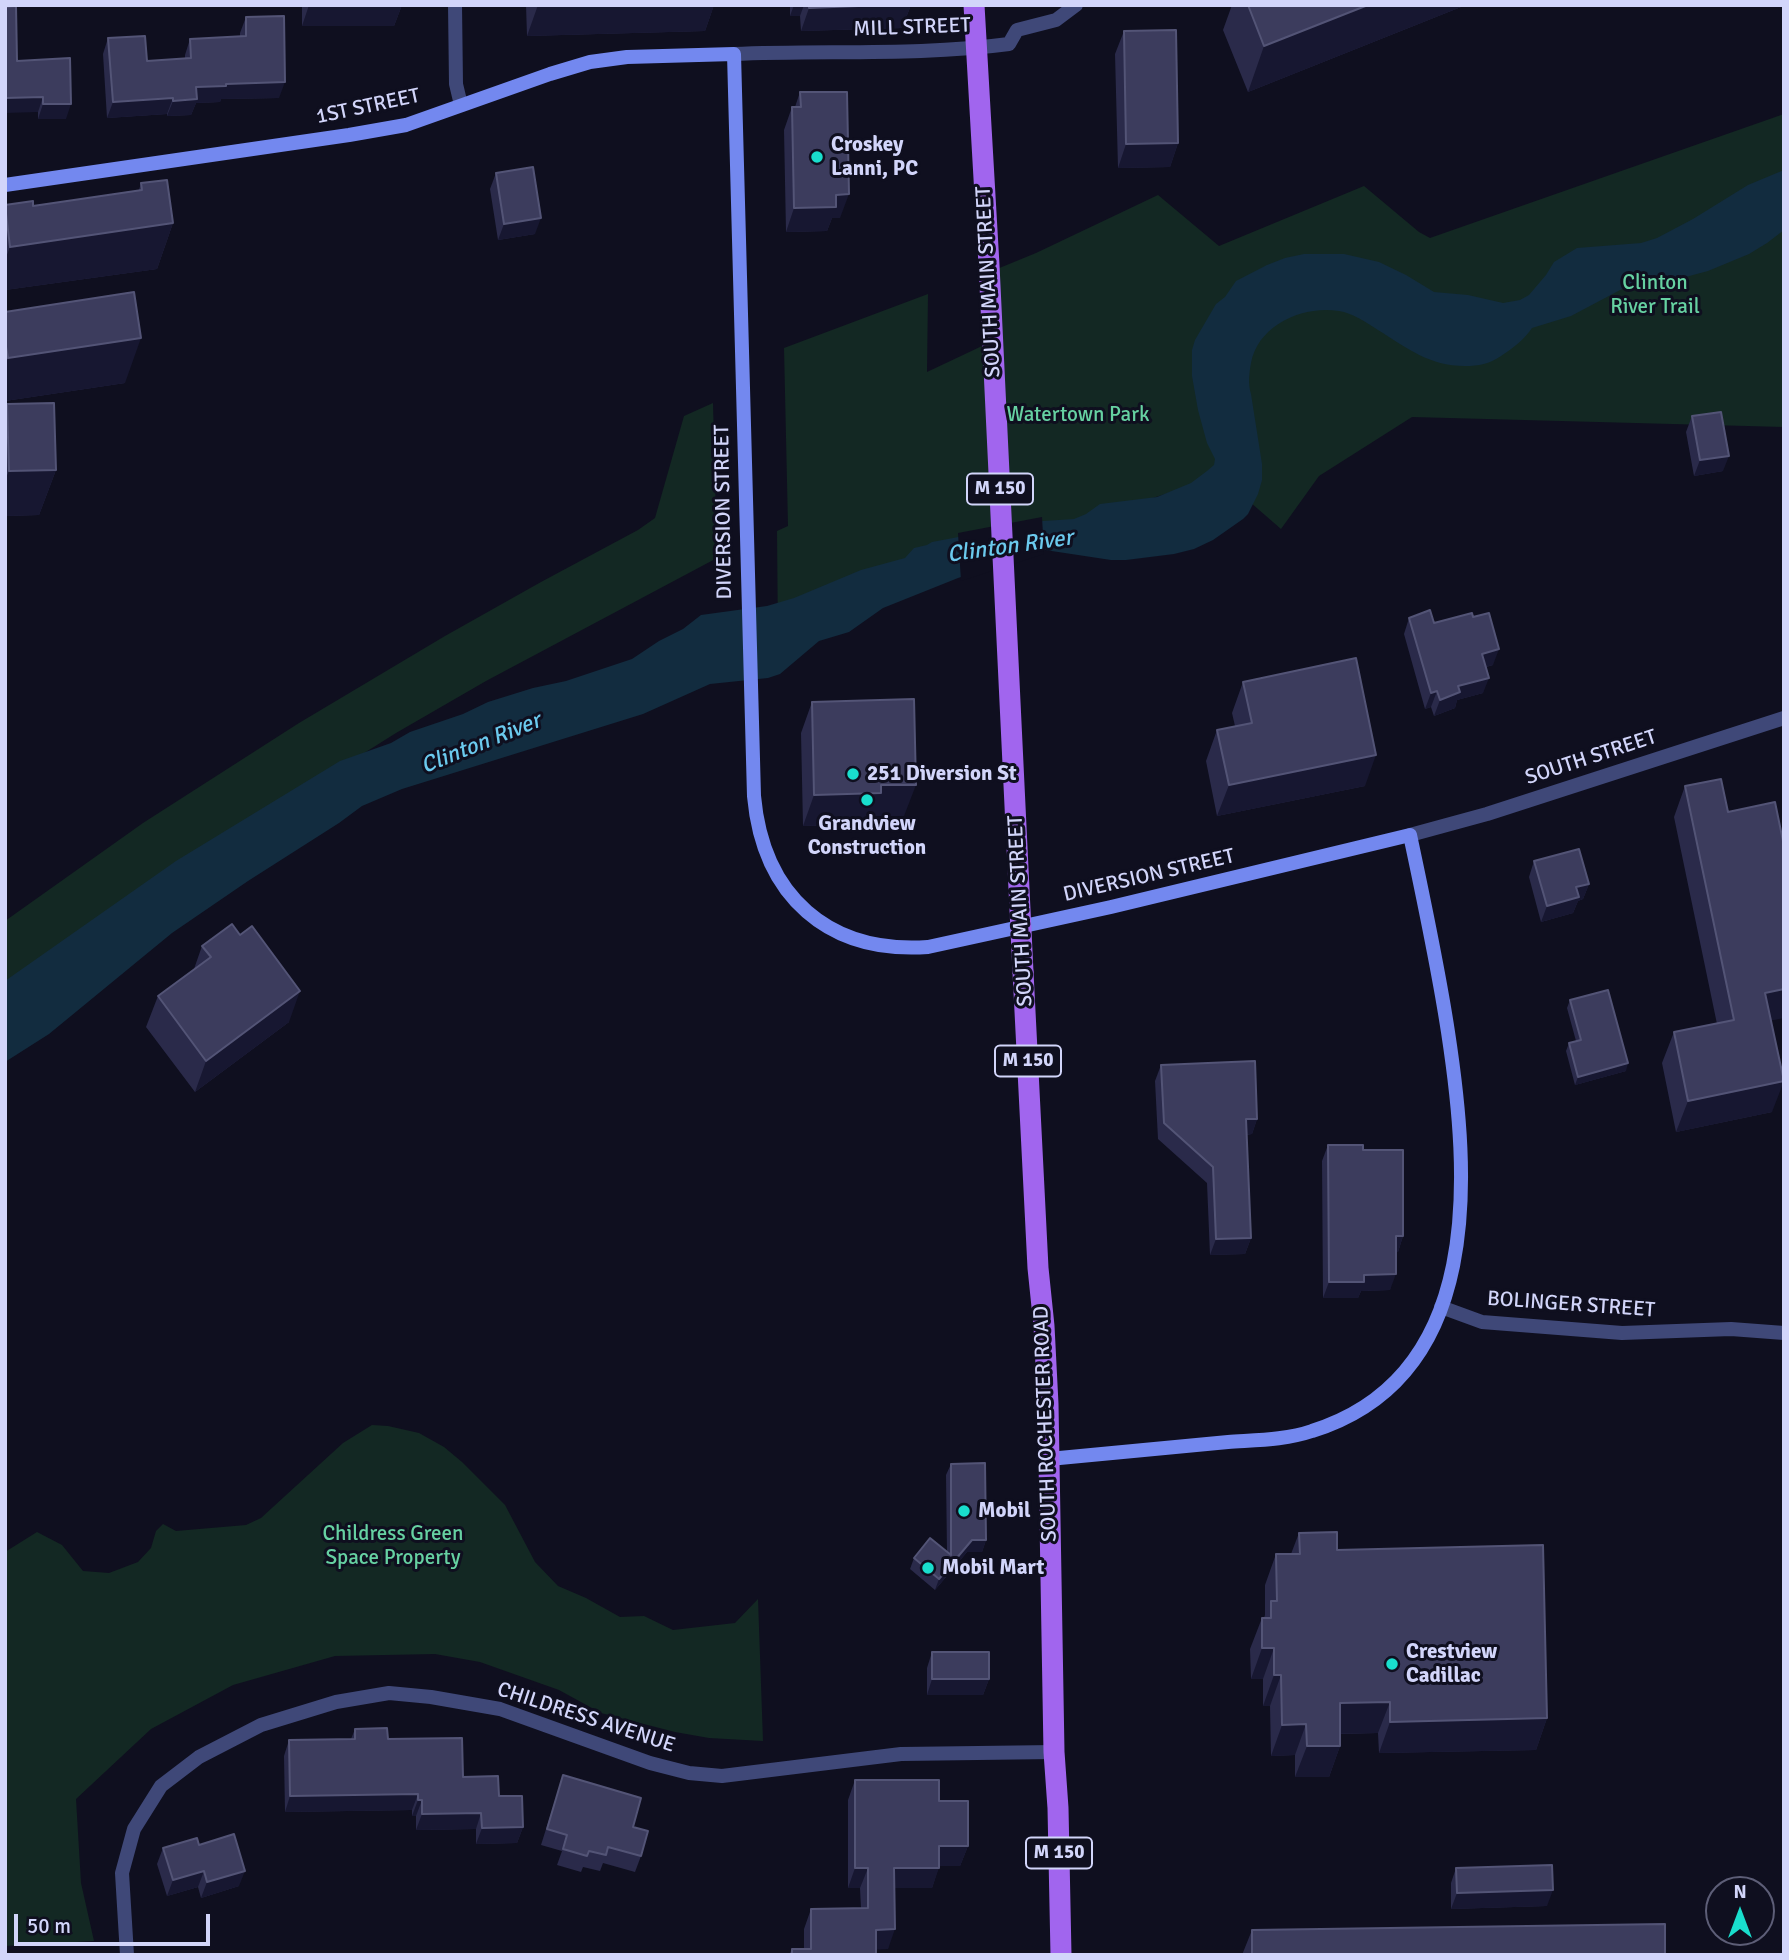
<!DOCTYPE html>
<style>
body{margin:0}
#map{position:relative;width:1789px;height:1960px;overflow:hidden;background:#0f0f1f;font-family:Signika,sans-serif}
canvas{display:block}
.frame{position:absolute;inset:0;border:7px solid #d2d5fa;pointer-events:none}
.north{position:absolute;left:1705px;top:1876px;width:70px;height:70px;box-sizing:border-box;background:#0f0f1f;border:2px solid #5d5e77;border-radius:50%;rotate:0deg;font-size:19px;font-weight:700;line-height:28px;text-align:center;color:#d2d5fa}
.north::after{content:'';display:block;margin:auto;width:24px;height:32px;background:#19decd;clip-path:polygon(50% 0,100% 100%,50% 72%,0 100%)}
.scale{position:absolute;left:14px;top:1914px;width:196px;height:32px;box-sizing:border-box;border:4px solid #d2d5fa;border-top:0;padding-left:9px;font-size:21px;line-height:24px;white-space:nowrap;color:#d2d5fa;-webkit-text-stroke:5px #0f0f1f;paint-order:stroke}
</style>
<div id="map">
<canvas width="1789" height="1960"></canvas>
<div class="frame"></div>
<div class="north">N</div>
<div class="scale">50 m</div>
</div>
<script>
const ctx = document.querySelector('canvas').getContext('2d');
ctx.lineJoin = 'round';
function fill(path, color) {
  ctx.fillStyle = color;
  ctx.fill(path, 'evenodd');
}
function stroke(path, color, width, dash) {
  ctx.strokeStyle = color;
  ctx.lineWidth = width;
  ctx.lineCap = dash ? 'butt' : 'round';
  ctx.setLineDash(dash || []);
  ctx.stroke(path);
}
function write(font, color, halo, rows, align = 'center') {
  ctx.font = font + ' Signika,sans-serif';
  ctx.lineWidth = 6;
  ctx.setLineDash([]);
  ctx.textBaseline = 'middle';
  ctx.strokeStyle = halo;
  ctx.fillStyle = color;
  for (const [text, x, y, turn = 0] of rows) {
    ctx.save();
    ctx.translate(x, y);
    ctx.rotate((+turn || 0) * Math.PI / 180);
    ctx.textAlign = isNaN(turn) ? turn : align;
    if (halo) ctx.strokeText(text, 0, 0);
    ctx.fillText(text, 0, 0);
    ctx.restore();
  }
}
const green = new Path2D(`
 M 1784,114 L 1784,427 L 1412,417 L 1319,476 L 1281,529 L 1243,496 L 1184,488 L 928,570 L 778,641 L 777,531 L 788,526 L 784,348 L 928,294 L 927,372 L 999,338 L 997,269 L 1036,253 L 1158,195 L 1219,246 L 1364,186 L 1419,232 L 1430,238 Z
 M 713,403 L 717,558 L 486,681 L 396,733 L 334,772 L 5,997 L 5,921 L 143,823 L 299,723 L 445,636 L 541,582 L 638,530 L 655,518 L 684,416 Z
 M 372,1425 L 388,1426 L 419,1433 L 444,1447 L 462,1462 L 505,1505 L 535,1562 L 558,1586 L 586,1598 L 620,1617 L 644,1616 L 673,1630 L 735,1623 L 758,1599 L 763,1741 L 709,1738 L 675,1732 L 601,1713 L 559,1690 L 480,1662 L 435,1654 L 335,1656 L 233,1685 L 151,1729 L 76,1799 L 81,1883 L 94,1941 L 5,1946 L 5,1552 L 37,1532 L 62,1545 L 83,1571 L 109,1573 L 138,1562 L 151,1548 L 156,1531 L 163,1524 L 176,1531 L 246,1525 L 261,1518 L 343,1443 Z`);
const water = new Path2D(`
 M 1784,170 L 1784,230 L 1767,243 L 1749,254 L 1708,271 L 1663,283 L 1622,289 L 1571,316 L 1532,328 C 1524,340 1513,348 1501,356 C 1489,364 1479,366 1465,366 C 1429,366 1407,348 1378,330 C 1366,322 1352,313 1339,311 C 1303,305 1258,325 1251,363 C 1249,374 1248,384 1251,394 L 1262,464 L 1262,480 L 1258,494 L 1248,514 L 1243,519 L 1213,540 L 1194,549 L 1174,554 L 1126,560 L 1111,560 L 1045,550 L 958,578 L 883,608 L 849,632 L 819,641 L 780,674 L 768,678 L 710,684 L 643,714 L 402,789 L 362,806 L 339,823 L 248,881 L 172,933 L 49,1034 L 5,1062 L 5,981 L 176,861 L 340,761 L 391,743 L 410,732 L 463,714 L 488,702 L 533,688 L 566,681 L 632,659 L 659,641 L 683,629 L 701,615 L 767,606 L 794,598 L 861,570 L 905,558 L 914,548 L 927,545 L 932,542 L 1043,521 L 1074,519 L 1086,514 L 1100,504 L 1157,497 L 1191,483 L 1207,471 L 1214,465 L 1215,459 L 1207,443 L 1198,410 L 1192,376 L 1192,350 L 1195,340 L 1216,304 L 1225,297 L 1236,281 L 1267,265 L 1285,258 L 1304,254 L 1344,254 L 1379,262 L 1406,275 L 1434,292 L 1468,295 L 1503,303 L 1520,300 L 1529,295 L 1546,275 L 1554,262 L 1577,248 L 1641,243 L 1657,238 L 1693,219 L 1748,185 Z`);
const pier = new Path2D(`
 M 1042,517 L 1044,554 L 961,581 L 958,533 Z`);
const street = new Path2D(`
 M 455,5 L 456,84 L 461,105
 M 734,54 C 825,50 919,56 1009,44 L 1017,30 L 1056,20 L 1076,5
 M 1410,835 L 1487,814 L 1784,718
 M 1441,1307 L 1482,1322 L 1622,1333 L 1731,1329 L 1784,1333
 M 127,1955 L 122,1873 L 134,1829 L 161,1786 L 199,1757 L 261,1725 L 336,1702 L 389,1693 L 431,1697 L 500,1709 L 650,1763 L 689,1773 L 722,1776 L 901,1754 L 1054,1752`);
const secondary = new Path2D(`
 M 5,185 L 349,135 L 406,125 L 550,74 L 590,62 L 627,57 L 734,54 L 754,796 C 763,896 828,954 928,947 L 1111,907 L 1410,835 C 1424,901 1438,966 1448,1032 C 1470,1176 1485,1377 1312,1431 C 1286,1440 1255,1440 1228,1442 C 1168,1448 1109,1453 1049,1459`);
const primary = new Path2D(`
 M 1023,972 L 1038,1268 L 1044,1326 L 1048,1404 L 1054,1752 L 1058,1808 L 1061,1955`);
const primaryBridge = new Path2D(`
 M 974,5 L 989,265 L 1023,972`);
const wall = new Path2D(`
 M 302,5 L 402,5 L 394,26 L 302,26 Z
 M 526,5 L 714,5 L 705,31 L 527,36 Z
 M 790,5 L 911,5 L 902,28 L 801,31 L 800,16 L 790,16 Z
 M 1232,5 L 1466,5 L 1248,92 L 1223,30 Z
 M 246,17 L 279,98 L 221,99 L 220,102 L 196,103 L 191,115 L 167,116 L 167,114 L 107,118 L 103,54 L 108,38 L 147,61 L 185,58 L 185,55 L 190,39 L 240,36 L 240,33 Z
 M 1124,31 L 1178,143 L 1170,167 L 1118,168 L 1115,54 Z
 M 17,61 L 66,119 L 38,119 L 38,112 Z
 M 800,92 L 840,218 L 832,218 L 827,231 L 786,232 L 784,130 L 792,107 L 795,107 Z
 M 496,173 L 535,234 L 498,240 L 490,189 Z
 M 141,183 L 173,223 L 157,269 L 5,290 L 5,205 L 33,206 L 139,190 Z
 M 5,312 L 125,383 L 5,401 Z
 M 7,404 L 56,470 L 39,515 L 5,516 L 5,409 Z
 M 1692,416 L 1723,471 L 1694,476 L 1686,432 Z
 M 1473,617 L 1493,665 L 1486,667 L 1483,693 L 1457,700 L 1455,708 L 1434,716 L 1431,707 L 1425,709 L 1404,634 L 1409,618 L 1434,623 Z
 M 1243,682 L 1365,786 L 1217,816 L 1206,761 L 1217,730 L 1235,726 L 1232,713 Z
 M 812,702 L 904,816 L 873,816 L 870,824 L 803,826 L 801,733 Z
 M 1685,786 L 1728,812 L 1783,841 L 1771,1020 L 1772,1112 L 1676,1132 L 1662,1063 L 1674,1032 L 1717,1024 L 1674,817 Z
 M 1534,861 L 1589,884 L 1583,899 L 1578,901 L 1573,913 L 1541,922 L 1529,877 Z
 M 240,935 L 289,1022 L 195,1092 L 146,1027 L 158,996 L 194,969 L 202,946 Z
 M 1570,1000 L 1626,1071 L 1575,1085 L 1566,1051 L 1569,1043 L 1576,1041 L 1567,1008 Z
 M 1161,1065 L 1257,1119 L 1252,1134 L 1246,1135 L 1251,1238 L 1245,1254 L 1210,1255 L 1207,1183 L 1158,1139 L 1155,1081 Z
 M 1328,1145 L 1363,1150 L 1403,1236 L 1398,1252 L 1396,1252 L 1390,1290 L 1361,1291 L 1358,1298 L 1323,1298 L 1322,1161 Z
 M 951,1464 L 986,1540 L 982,1552 L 967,1552 L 935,1590 L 910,1569 L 914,1558 L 947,1552 L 946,1475 Z
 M 1299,1533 L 1337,1550 L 1547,1718 L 1536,1750 L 1379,1753 L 1378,1733 L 1340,1734 L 1340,1746 L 1329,1777 L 1295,1777 L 1295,1755 L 1271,1756 L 1270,1706 L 1263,1706 L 1263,1679 L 1251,1679 L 1250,1649 L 1262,1618 L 1264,1618 L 1265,1615 L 1265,1585 L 1276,1554 L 1291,1554 Z
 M 932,1652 L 989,1679 L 983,1695 L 927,1695 L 927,1668 Z
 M 355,1729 L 388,1739 L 499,1796 L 523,1827 L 517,1843 L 476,1844 L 476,1829 L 416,1830 L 416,1816 L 412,1816 L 412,1810 L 285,1812 L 284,1756 L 289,1740 L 351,1739 Z
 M 563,1775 L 633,1827 L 641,1856 L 635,1872 L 603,1863 L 600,1871 L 583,1867 L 581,1872 L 557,1865 L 562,1851 L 541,1845 Z
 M 855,1780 L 939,1801 L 968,1846 L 960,1866 L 939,1866 L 932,1888 L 895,1888 L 888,1949 L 876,1949 L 876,1955 L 789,1955 L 792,1949 L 804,1949 L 804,1929 L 811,1909 L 861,1908 L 860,1888 L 848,1888 L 848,1800 Z
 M 199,1845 L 239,1886 L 201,1898 L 198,1887 L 167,1896 L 157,1864 L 163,1848 Z
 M 1456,1868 L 1547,1906 L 1451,1909 L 1451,1883 Z
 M 1252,1930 L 1665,1955 L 1242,1955 Z`);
const shadedWall = new Path2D(`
 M 309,5 L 402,5 L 394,26 L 302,26 Z
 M 538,5 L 714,5 L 705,31 L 527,36 Z
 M 794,5 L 804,5 L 800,16 L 790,16 Z
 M 883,5 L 911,5 L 902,28 L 801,31 L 809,8 Z
 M 1368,5 L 1466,5 L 1248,92 L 1264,46 Z
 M 285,82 L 279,98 L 221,99 L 220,102 L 196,103 L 191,115 L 167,116 L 173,101 L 196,87 L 226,84 Z
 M 43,97 L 38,112 L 5,113 L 5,98 Z
 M 173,98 L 167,114 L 107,118 L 113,102 Z
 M 43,104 L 71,104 L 66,119 L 38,119 Z
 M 1178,143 L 1170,167 L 1118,168 L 1126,144 Z
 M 849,194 L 840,218 L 832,218 L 827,231 L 786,232 L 794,208 L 836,195 Z
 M 541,218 L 535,234 L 498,240 L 504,224 Z
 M 173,223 L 157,269 L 5,290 L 5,260 L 10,247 Z
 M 141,338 L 125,383 L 5,401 L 5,366 L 8,358 Z
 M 1729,456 L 1723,471 L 1694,476 L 1700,460 Z
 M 56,470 L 39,515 L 5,516 L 5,480 L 9,471 Z
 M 1499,649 L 1493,665 L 1477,669 L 1482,654 Z
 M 1489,678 L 1483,693 L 1457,700 L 1455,708 L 1434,716 L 1440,700 L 1458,686 Z
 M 1437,691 L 1431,707 L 1425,709 L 1431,693 Z
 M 1376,755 L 1365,786 L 1217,816 L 1229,785 Z
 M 881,785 L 916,785 L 904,816 L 873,816 L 870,824 L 803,826 L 814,795 Z
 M 1589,884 L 1583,899 L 1578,901 L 1573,913 L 1541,922 L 1547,906 L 1576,887 Z
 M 1784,989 L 1784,1018 L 1754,1024 L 1765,993 Z
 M 300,991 L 289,1022 L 195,1092 L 206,1061 Z
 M 1628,1063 L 1626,1071 L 1575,1085 L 1578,1077 Z
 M 1784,1081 L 1772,1112 L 1676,1132 L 1688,1101 Z
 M 1246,1119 L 1257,1119 L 1252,1134 L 1240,1135 Z
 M 1396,1236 L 1403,1236 L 1398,1252 L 1390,1252 Z
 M 1251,1238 L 1245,1254 L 1210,1255 L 1216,1239 Z
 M 1396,1274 L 1390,1290 L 1361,1291 L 1358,1298 L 1323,1298 L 1329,1282 L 1364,1275 Z
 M 972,1540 L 986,1540 L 982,1552 L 967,1552 L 935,1590 L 939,1579 Z
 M 1262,1648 L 1274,1648 L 1263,1679 L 1251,1679 Z
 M 1274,1675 L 1281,1675 L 1270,1706 L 1263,1706 Z
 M 932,1679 L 989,1679 L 983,1695 L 927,1695 Z
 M 1390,1702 L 1378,1733 L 1328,1734 L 1340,1703 Z
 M 1547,1718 L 1536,1750 L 1379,1753 L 1390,1722 Z
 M 1306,1724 L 1295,1755 L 1271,1756 L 1282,1725 Z
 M 1307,1746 L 1340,1746 L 1329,1777 L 1295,1777 Z
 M 418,1794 L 412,1810 L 285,1812 L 290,1796 Z
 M 418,1800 L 422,1800 L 416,1816 L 412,1816 Z
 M 481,1813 L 476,1829 L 416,1830 L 422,1814 Z
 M 523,1827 L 517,1843 L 476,1844 L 482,1828 Z
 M 939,1846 L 968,1846 L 960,1866 L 932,1866 Z
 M 855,1868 L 868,1868 L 860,1888 L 848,1888 Z
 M 894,1868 L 939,1868 L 932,1888 L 887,1888 Z
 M 204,1871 L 198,1887 L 167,1896 L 173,1880 Z
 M 245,1871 L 239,1886 L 201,1898 L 207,1882 Z
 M 1553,1890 L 1547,1906 L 1451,1909 L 1457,1893 Z
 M 895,1929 L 888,1949 L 869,1950 L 876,1930 Z`);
const building = new Path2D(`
 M 809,5 L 883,5 L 809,8 Z
 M 1248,5 L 1368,5 L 1264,46 Z
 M 16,6 L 17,61 L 70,58 L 71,104 L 43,104 L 43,97 L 5,98 L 5,7 Z
 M 284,16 L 285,82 L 226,84 L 226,86 L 196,87 L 197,99 L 173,101 L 173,98 L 113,102 L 108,38 L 145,36 L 147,61 L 191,58 L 190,39 L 246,36 L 246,17 Z
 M 1176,30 L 1178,143 L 1126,144 L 1124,31 Z
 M 800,92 L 847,92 L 849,194 L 836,195 L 836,207 L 794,208 L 792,107 L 801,107 Z
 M 533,167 L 541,218 L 504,224 L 496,173 Z
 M 167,180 L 173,223 L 10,247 L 5,205 L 33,201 L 33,206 L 142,190 L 141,183 Z
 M 134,292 L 141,338 L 8,358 L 5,341 L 5,312 Z
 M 54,403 L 56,470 L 9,471 L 7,404 Z
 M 1721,412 L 1729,456 L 1700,460 L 1692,416 Z
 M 1430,610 L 1434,623 L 1472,613 L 1473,617 L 1489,613 L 1499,649 L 1482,654 L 1489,678 L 1458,686 L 1460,692 L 1440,700 L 1437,691 L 1431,693 L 1409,618 Z
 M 1356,658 L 1376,755 L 1229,785 L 1217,730 L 1252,723 L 1243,682 Z
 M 914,699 L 916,785 L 881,785 L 881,793 L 814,795 L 812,702 Z
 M 1721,779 L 1728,812 L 1775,802 L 1783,841 L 1784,841 L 1784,989 L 1765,993 L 1784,1081 L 1688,1101 L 1674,1032 L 1734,1020 L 1685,786 Z
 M 1579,849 L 1589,884 L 1576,887 L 1579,897 L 1547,906 L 1534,861 Z
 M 232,924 L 240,935 L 252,926 L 300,991 L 206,1061 L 158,996 L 211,957 L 202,946 Z
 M 1608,990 L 1628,1063 L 1578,1077 L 1569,1043 L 1581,1040 L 1570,1000 Z
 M 1255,1061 L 1257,1119 L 1246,1119 L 1251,1238 L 1216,1239 L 1213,1167 L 1164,1123 L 1161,1065 Z
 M 1328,1145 L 1363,1145 L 1363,1150 L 1403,1150 L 1403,1236 L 1396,1236 L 1396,1274 L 1364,1275 L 1364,1282 L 1329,1282 Z
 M 985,1463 L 986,1540 L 972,1540 L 939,1579 L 914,1558 L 930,1538 L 951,1555 L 951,1464 Z
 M 1337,1532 L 1337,1550 L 1543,1545 L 1547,1718 L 1390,1722 L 1390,1702 L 1340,1703 L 1340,1746 L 1307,1746 L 1306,1724 L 1282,1725 L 1281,1675 L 1274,1675 L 1274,1648 L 1262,1648 L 1262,1618 L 1271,1618 L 1271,1601 L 1277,1601 L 1276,1554 L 1300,1554 L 1299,1533 Z
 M 932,1652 L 989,1652 L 989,1679 L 932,1679 Z
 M 387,1728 L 388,1739 L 462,1738 L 463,1777 L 498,1776 L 499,1796 L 522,1796 L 523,1827 L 482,1828 L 481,1813 L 422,1814 L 422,1800 L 418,1800 L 418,1794 L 290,1796 L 289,1740 L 355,1739 L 355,1729 Z
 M 563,1775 L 641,1798 L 633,1827 L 648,1831 L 641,1856 L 608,1847 L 606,1855 L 589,1851 L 587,1856 L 563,1849 L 567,1835 L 547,1829 Z
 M 855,1780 L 939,1780 L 939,1801 L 968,1801 L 968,1846 L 939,1846 L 939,1868 L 894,1868 L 895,1929 L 876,1930 L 876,1955 L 792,1955 L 792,1949 L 811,1949 L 811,1909 L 868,1908 L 868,1868 L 855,1868 Z
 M 234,1834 L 245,1871 L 207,1882 L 204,1871 L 173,1880 L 163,1848 L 197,1838 L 199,1845 Z
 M 1552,1865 L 1553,1890 L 1457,1893 L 1456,1868 Z
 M 1665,1924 L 1665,1955 L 1252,1955 L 1252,1930 Z`);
const markers = [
 [817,157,7,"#19decd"],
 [853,774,7,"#19decd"],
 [867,800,7,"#19decd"],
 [964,1511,7,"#19decd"],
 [928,1568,7,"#19decd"],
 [1392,1664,7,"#19decd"]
];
const shields = [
 [1000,489,66],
 [1028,1061,66],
 [1059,1853,66]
];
const shieldNames = [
 ["M 150",1000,489],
 ["M 150",1028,1061],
 ["M 150",1059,1853]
];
const streetNames = [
 ["MILL STREET",912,28,-2],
 ["1ST STREET",368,107,-12],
 ["SOUTH MAIN STREET",989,282,-93],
 ["DIVERSION STREET",724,512,-91],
 ["SOUTH STREET",1591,758,-18],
 ["DIVERSION STREET",1149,876,-13],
 ["SOUTH MAIN STREET",1021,911,-93],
 ["BOLINGER STREET",1571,1305,4],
 ["SOUTH ROCHESTER ROAD",1046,1424,-92],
 ["CHILDRESS AVENUE",586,1718,18]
];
const poiNames = [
 ["Croskey",831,145],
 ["Lanni, PC",831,169],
 ["251 Diversion St",867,774],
 ["Grandview",867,824,"center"],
 ["Construction",867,848,"center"],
 ["Mobil",978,1511],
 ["Mobil Mart",942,1568],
 ["Crestview",1406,1652],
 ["Cadillac",1406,1676]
];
const parkNames = [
 ["Clinton",1655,283],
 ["River Trail",1655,307],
 ["Watertown Park",1078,415],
 ["Childress Green",393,1534],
 ["Space Property",393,1558]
];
const waterNames = [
 ["Clinton River",1010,547,-8],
 ["Clinton River",481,744,-22]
];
fill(green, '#132823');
fill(water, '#122c3f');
fill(pier, '#0f0f1f');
stroke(street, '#3f4878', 14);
stroke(secondary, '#7388ef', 14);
stroke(primary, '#a165ee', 21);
stroke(primaryBridge, '#a165ee', 21);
fill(wall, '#2a2a4a');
fill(shadedWall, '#171731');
fill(building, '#3c3c5d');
stroke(building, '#535476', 2);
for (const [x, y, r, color] of markers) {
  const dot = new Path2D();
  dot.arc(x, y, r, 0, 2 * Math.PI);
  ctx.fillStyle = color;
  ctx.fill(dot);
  stroke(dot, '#0f0f1f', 2.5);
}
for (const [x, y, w] of shields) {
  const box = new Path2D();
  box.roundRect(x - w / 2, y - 15.5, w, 31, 5);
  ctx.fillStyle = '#0f0f1f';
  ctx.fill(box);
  stroke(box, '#d2d5fa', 2);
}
write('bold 19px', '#d2d5fa', null, shieldNames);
write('21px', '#d2d5fa', '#0f0f1f', streetNames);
write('bold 21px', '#d2d5fa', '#0f0f1f', poiNames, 'left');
write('21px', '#66d1a2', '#0f0f1f', parkNames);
write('italic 23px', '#6bcaee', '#0f0f1f', waterNames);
</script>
